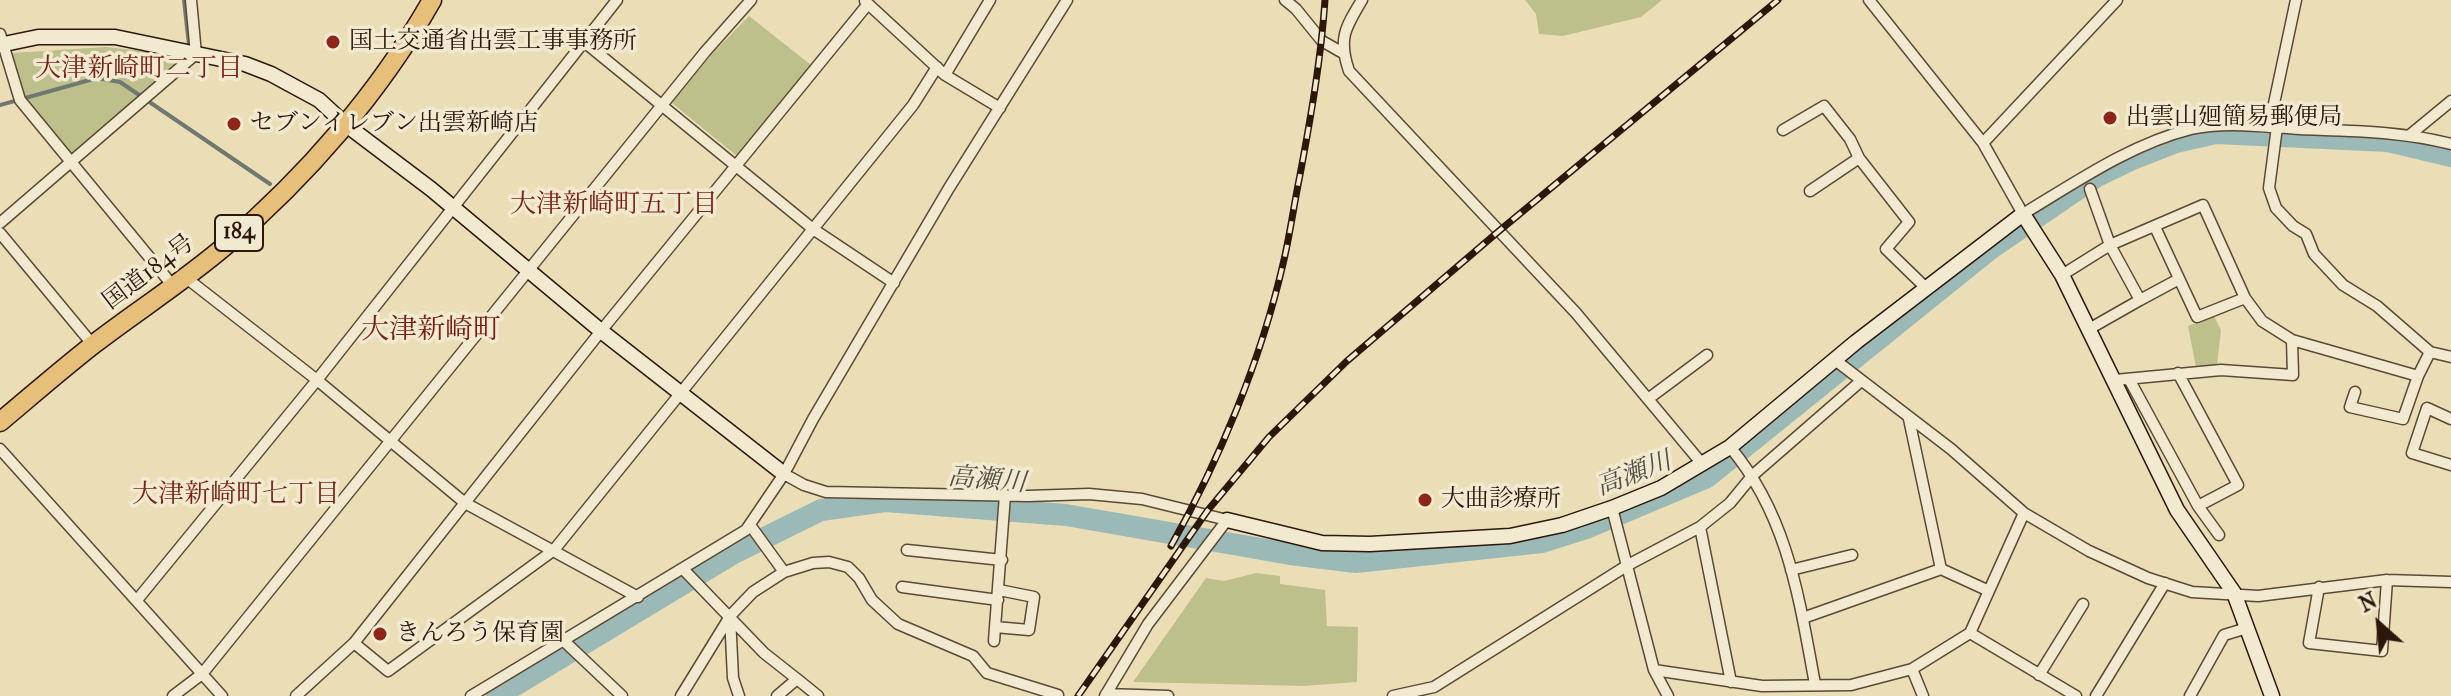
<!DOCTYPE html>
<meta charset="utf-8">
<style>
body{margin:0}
#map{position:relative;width:2451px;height:696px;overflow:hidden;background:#ebdeb6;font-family:"IM FELL French Canon",serif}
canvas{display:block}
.north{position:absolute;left:2339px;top:584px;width:80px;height:80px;-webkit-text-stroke:6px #f2ead0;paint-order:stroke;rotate:333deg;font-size:22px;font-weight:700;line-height:32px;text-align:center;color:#2c170a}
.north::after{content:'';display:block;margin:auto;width:28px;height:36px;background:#2c170a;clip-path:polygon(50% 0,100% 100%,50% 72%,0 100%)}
</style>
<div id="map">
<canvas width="2451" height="696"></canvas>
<div class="north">N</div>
</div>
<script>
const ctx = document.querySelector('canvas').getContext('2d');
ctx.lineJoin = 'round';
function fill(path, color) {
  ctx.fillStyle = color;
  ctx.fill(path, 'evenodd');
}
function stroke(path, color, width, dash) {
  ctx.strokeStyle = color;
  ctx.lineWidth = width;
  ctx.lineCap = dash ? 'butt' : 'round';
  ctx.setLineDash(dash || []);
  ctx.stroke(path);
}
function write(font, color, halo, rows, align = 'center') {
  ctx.font = font + ' "IM FELL French Canon","Noto Serif JP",serif';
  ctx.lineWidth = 7;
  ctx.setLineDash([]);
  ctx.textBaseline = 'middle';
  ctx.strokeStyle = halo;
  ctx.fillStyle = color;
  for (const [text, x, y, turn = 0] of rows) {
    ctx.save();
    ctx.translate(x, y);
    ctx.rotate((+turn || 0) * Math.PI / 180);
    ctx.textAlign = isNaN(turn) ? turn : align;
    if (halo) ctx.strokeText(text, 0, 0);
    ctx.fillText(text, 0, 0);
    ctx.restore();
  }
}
const green = new Path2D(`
 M 1525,0 L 1662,0 L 1641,17 L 1563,36 L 1539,34 L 1536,14 Z
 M 749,16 L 811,65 L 737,156 L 672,103 L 712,54 Z
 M 106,47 L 151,52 L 174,60 L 175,65 L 72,153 L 68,152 L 24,99 L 12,53 Z
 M 2214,316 L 2221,330 L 2217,365 L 2196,367 L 2188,326 Z
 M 1256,573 L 1280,576 L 1280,584 L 1325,590 L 1327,626 L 1358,627 L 1357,682 L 1303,686 L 1133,682 L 1206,578 L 1224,581 Z`);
const stream = new Path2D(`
 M 184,0 L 189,45 L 185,47
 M 98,78 L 165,54
 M 0,105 L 97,78 L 120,82 L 270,184`);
const river = new Path2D(`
 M 497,696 L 732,554 L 821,510 L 885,501 L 1066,515 L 1290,554 L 1356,562 L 1542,542 L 1586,528 L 1707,477 L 1990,249 L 2097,176 L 2130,160 L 2176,142 L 2216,133 L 2388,141 L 2451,156`);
const street = new Path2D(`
 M 1285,0 L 1296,9 L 1322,41 L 1343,53
 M 1362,0 C 1345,28 1338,39 1349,71 L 1576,313 L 1703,465
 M 1869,0 L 1983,143 L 2023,214 C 2076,182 2131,144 2191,129 C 2226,121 2265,127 2300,129 C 2352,131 2401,131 2451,144
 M 865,1 L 945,75 L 1000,108
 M 868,4 L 601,331 L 354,643 L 388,671 L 554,550 L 913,105 L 937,67
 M 0,34 L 20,100 L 173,286
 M 583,41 L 813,229 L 894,283
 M 945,75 L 990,0
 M 2269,127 L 2296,0
 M 2277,127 L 2269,188 L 2276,208 L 2293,226 L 2306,234 L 2314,254 L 2343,285 L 2377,306 L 2430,352
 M 1783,130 L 1824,106 L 1850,139 L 1859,158
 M 2411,134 L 2451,101
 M 1983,143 L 2117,0
 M 1810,191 L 1859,158 L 1909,222 L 1886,249 L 1925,287
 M 0,223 L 196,54 L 191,0
 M 2155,227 L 2197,317 L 2245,298
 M 0,233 L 93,345
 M 2062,275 L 2110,245 L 2090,189
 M 185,277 L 317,380 L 465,503 L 638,597
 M 2140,300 L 2179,279
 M 2089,329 L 2140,300 L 2110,245 L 2203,205 L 2245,298 L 2262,321 L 2292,340
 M 1835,360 L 1951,449 L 2024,513 L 2089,551 L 2148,578 L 2192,592 L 2258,596 L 2387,580 L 2451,582
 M 2178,373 L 2238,485 L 2198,506
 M 2129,379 L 2198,506 L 2219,535
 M 2115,380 L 2221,370 L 2293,375 L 2292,340 L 2418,376 L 2430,352 L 2451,357
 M 2355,392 L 2350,407 L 2403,419 L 2418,376
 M 1648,399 L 1707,355
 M 1909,419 L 1941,569
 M 2451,419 L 2427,408 L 2412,453 L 2451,465
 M 1730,447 C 1788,516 1799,598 1815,684
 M 0,449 L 222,696
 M 784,474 L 804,485 L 826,492 L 1028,496 L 1089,494 L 1142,499 L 1227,520 L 1148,624 L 1105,696
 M 1612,508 L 1654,670 L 1668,696
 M 1700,527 L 1731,682
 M 907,550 L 1002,560
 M 684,570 L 764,653 L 797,679 L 777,696
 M 1791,570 L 1852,555
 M 784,572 L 813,563 L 829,562 L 848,567 L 859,578 L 872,600 L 898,624 L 973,656 L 987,673 L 1058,695
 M 902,587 L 998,600
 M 2319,587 L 2309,643 L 2382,651 L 2387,580
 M 137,600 L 317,380 L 617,0
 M 1803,618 L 1941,569 L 1989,591
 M 995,627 L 1029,630 L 1034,597 L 999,590
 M 1970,633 L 2076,696
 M 564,641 L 622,696
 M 994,641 L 1005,495
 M 1912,669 L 1923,696
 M 1654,670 L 1762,686 L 1851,685 L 1912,669 L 1970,633 L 2024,513
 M 2039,675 L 2083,604
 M 797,679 L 818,696
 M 1106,694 L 1168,696
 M 173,696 L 202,674 L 705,52 L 751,0
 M 296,696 L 354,643
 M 471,696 L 746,530 L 784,474 L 813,419 L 949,188 L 1067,0
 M 681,696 L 729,618
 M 739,696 L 733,678 L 730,616 L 753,592 L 784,572 L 750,525
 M 1393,696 L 1434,687 L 1628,565 L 1700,527 L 1730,503 L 1753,475 L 1861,381
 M 2096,696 L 2165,583
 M 2190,696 L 2224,635 L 2247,628`);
const secondary = new Path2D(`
 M 0,45 L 38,37 L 115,37 L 245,64 L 271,74 L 319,100 L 345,124 L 431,189 L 601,331 L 784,474
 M 1227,520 L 1322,543 L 1370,544 L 1510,536 L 1562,525 L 1612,508 L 1661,488 L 1730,447 L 1856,342 L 2023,214 L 2062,275 L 2177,510 L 2234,593 L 2272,696`);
const highway = new Path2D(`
 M 0,422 C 31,396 62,369 94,344 C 137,311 184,281 225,246 C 306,177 380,92 432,0`);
const rail = new Path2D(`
 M 1171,546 C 1219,461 1261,360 1283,264 C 1290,235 1294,204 1300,175 C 1311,116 1321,59 1325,0
 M 1078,696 L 1208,510 L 1269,437 L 1347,361 L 1499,231 L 1778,0`);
const markers = [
 [333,42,8,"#8f2418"],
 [2110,118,8,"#8f2418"],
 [234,124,8,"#8f2418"],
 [1425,500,8,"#8f2418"],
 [380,634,8,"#8f2418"]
];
const shields = [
 [239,233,48]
];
const shieldNames = [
 ["184",239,233]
];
const poiNames = [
 ["国土交通省出雲工事事務所",349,42],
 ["出雲山廻簡易郵便局",2126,118],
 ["セブンイレブン出雲新崎店",250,124],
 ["大曲診療所",1441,500],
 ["きんろう保育園",396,634]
];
const streetNames = [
 ["国道184号",149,273,-37]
];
const neighbourhoodNames = [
 ["大津新崎町二丁目",139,70],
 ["大津新崎町五丁目",614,206],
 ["大津新崎町七丁目",236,496]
];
const waterNames = [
 ["高瀬川",1634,475,-21],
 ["高瀬川",987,481,5]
];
const quarterNames = [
 ["大津新崎町",431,331]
];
fill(green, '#bdc08a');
stroke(stream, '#6f7972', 4);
stroke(river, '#9bbab7', 22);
stroke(street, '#5c4935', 13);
stroke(secondary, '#2c170a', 17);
stroke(highway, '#2c170a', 21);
stroke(street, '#f2ead0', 10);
stroke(secondary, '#f2ead0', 14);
stroke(highway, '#e6bf7b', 18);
stroke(rail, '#2c170a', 7);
stroke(rail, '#f2ead0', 4, [12]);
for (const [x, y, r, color] of markers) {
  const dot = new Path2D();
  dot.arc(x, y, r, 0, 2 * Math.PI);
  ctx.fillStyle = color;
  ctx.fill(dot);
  stroke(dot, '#f2ead0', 3);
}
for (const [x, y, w] of shields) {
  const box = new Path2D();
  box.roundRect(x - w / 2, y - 18, w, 36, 6);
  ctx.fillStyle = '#f2ead0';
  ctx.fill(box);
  stroke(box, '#2c170a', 2);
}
write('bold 22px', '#2c170a', null, shieldNames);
write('24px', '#2c170a', '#f2ead0', poiNames, 'left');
write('24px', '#2c170a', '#f2ead0', streetNames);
write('26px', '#7a1f14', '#f2ead0', neighbourhoodNames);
write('italic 26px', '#535047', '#f2ead0', waterNames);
write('28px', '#7a1f14', '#f2ead0', quarterNames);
</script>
